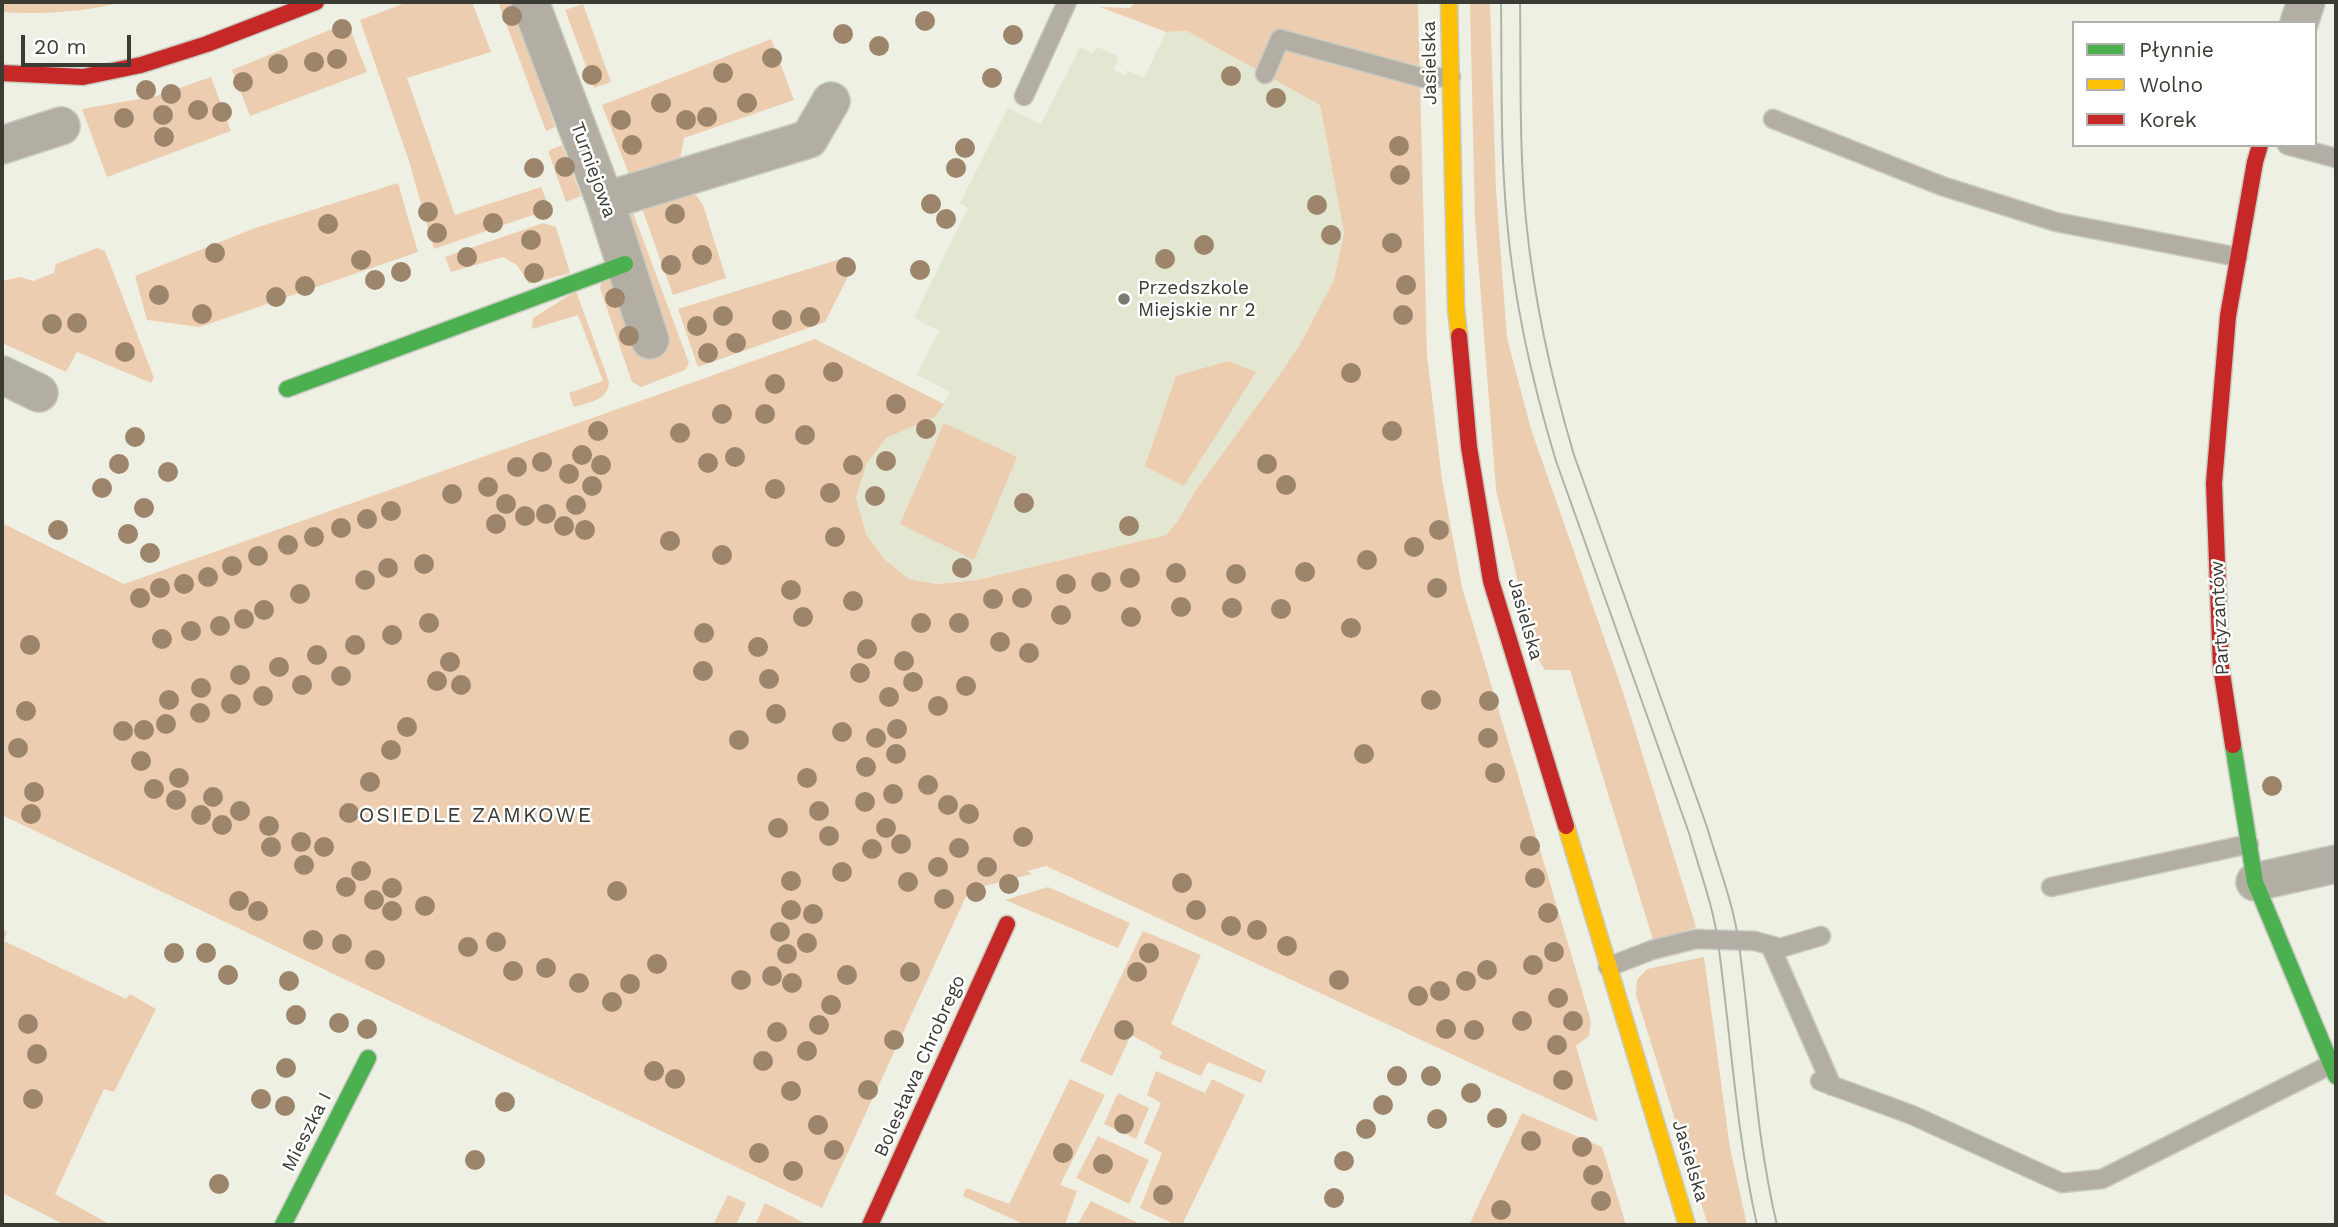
<!DOCTYPE html>
<meta charset="utf-8">
<style>
body{margin:0}
#map{position:relative;width:2338px;height:1227px;overflow:hidden;background:#eef0e4;font-family:"Work Sans",sans-serif}
canvas{display:block}
.frame{position:absolute;inset:0;border:4px solid #3a3c33;pointer-events:none}
.legend{position:absolute;left:2072px;top:21px;width:245px;height:126px;box-sizing:border-box;background:#fff;border:2px solid #b0b1ad;margin:0;padding:9px 12px;list-style:none;font-size:21px;color:#3a3c33}
.legend li{display:flex;align-items:center;gap:14px;height:35px}
.legend b{width:35px;border:2px solid #b0b1ad}
.scale{position:absolute;left:21px;top:35px;width:110px;height:32px;box-sizing:border-box;border:4px solid #3a3c33;border-top:0;padding-left:9px;font-size:21px;line-height:24px;white-space:nowrap;color:#3a3c33;-webkit-text-stroke:5px #fff;paint-order:stroke}
</style>
<div id="map">
<canvas width="2338" height="1227"></canvas>
<div class="frame"></div>
<ul class="legend">
<li><b style="height:9px;background:#4caf50"></b>Płynnie</li>
<li><b style="height:9px;background:#ffc107"></b>Wolno</li>
<li><b style="height:9px;background:#c62828"></b>Korek</li>
</ul>
<div class="scale">20 m</div>
</div>
<script>
const ctx = document.querySelector('canvas').getContext('2d');
ctx.lineJoin = 'round';
function fill(path, color) {
  ctx.fillStyle = color;
  ctx.fill(path, 'evenodd');
}
function stroke(path, color, width, dash) {
  ctx.strokeStyle = color;
  ctx.lineWidth = width;
  ctx.lineCap = dash ? 'butt' : 'round';
  ctx.setLineDash(dash || []);
  ctx.stroke(path);
}
function write(font, color, halo, rows, align = 'center') {
  ctx.font = font + ' "Work Sans",sans-serif';
  ctx.lineWidth = 5;
  ctx.setLineDash([]);
  ctx.textBaseline = 'middle';
  ctx.strokeStyle = halo;
  ctx.fillStyle = color;
  for (const [text, x, y, turn = 0] of rows) {
    ctx.save();
    ctx.translate(x, y);
    ctx.rotate((+turn || 0) * Math.PI / 180);
    ctx.textAlign = isNaN(turn) ? turn : align;
    if (halo) ctx.strokeText(text, 0, 0);
    ctx.fillText(text, 0, 0);
    ctx.restore();
  }
}
const built = new Path2D(`
 M 1187,31 L 1320,105 L 1344,232 L 1334,280 L 1299,346 L 1280,374 L 1194,493 L 1177,522 L 1166,535 L 977,580 L 937,584 L 909,579 L 884,559 L 866,534 L 856,498 L 867,463 L 886,438 L 935,417 L 950,392 L 917,375 L 939,331 L 914,318 L 968,208 L 960,203 L 1008,108 L 1041,124 L 1080,47 L 1092,53 L 1098,47 L 1117,56 L 1118,59 L 1114,70 L 1125,75 L 1127,70 L 1144,78 L 1166,32 Z`);
const green = new Path2D(`
 M 2,2 L 122,2 C 87,12 37,15 2,12 Z
 M 408,2 L 472,2 L 491,52 L 407,78 L 455,215 L 541,187 L 550,209 L 434,249 L 409,161 L 360,20 Z
 M 498,2 L 511,2 L 555,127 L 546,131 Z
 M 1135,2 L 1418,2 L 1427,355 L 1442,480 L 1462,587 L 1591,1021 L 1589,1036 L 1576,1046 L 1598,1122 L 1046,866 L 1027,871 L 1032,874 L 969,890 L 822,1208 L 2,815 L 2,523 L 124,584 L 815,339 L 944,404 L 935,417 L 886,438 L 867,463 L 856,498 L 866,534 L 884,559 L 909,579 L 937,584 L 977,580 L 1166,535 L 1177,522 L 1194,493 L 1280,374 L 1299,346 L 1334,280 L 1344,232 L 1320,105 L 1187,31 L 1166,32 L 1100,7 L 1130,8 Z
 M 1470,2 L 1490,2 L 1496,189 L 1507,338 L 1531,429 L 1623,692 L 1696,927 L 1654,943 L 1570,670 L 1545,670 L 1535,654 L 1496,490 L 1475,221 Z
 M 583,4 L 611,82 L 594,88 L 565,10 Z
 M 342,25 L 350,29 L 367,72 L 250,116 L 232,70 Z
 M 771,39 L 794,100 L 684,138 L 679,165 L 634,187 L 602,105 Z
 M 211,77 L 231,131 L 107,177 L 82,109 L 156,96 Z
 M 562,145 L 581,196 L 566,202 L 548,151 Z
 M 398,183 L 418,252 L 200,327 L 147,320 L 135,276 L 255,228 Z
 M 687,193 L 697,196 L 703,205 L 726,278 L 673,295 L 641,206 Z
 M 632,210 L 689,363 L 685,370 L 641,387 L 632,382 L 600,288 L 617,218 Z
 M 543,223 L 556,227 L 570,273 L 529,284 L 517,265 L 503,257 L 451,272 L 445,257 Z
 M 97,248 L 105,251 L 154,378 L 151,383 L 77,352 L 66,372 L 2,343 L 2,281 L 20,277 L 33,281 L 54,273 L 56,264 Z
 M 844,258 L 855,263 L 825,322 L 698,367 L 678,309 Z
 M 576,291 L 609,382 C 608,401 589,402 574,407 L 569,393 L 603,381 L 578,315 L 532,329 L 533,318 Z
 M 1228,361 L 1256,372 L 1184,486 L 1145,466 L 1176,376 Z
 M 944,423 L 1017,457 L 974,560 L 900,524 Z
 M 1048,887 L 1130,923 L 1118,948 L 1005,900 Z
 M 2,929 L 7,932 L 4,941 L 126,999 L 130,994 L 156,1009 L 114,1092 L 104,1089 L 55,1194 L 111,1225 L 65,1225 L 2,1193 Z
 M 1143,931 L 1201,955 L 1171,1024 L 1266,1071 L 1261,1083 L 1208,1062 L 1201,1076 L 1159,1058 L 1162,1052 L 1131,1035 L 1112,1076 L 1080,1061 Z
 M 1704,957 L 1730,1148 L 1747,1225 L 1708,1225 L 1636,995 L 1637,980 L 1647,969 Z
 M 1156,1071 L 1205,1093 L 1212,1079 L 1245,1095 L 1182,1225 L 1176,1225 L 1140,1208 L 1162,1153 L 1144,1143 L 1161,1103 L 1147,1095 Z
 M 1070,1079 L 1105,1095 L 1060,1185 L 1077,1191 L 1065,1225 L 1025,1225 L 963,1196 L 966,1188 L 1009,1204 Z
 M 1118,1093 L 1149,1108 L 1136,1139 L 1104,1124 Z
 M 1522,1113 L 1602,1147 L 1626,1225 L 1469,1225 Z
 M 1098,1136 L 1149,1160 L 1129,1204 L 1076,1178 Z
 M 728,1195 L 746,1203 L 736,1225 L 713,1225 Z
 M 1091,1201 L 1142,1225 L 1077,1225 Z
 M 765,1203 L 808,1225 L 755,1225 Z`);
const lane = new Path2D(`
 M 1265,74 L 1280,39 L 1423,78 L 1451,77
 M 1024,96 L 1067,2
 M 1773,119 L 1942,186 L 2056,222 L 2238,257
 M 2287,145 L 2336,158
 M 2051,887 L 2249,844
 M 1770,945 L 1832,1086
 M 1608,967 L 1652,950 L 1696,939 L 1755,941 L 1780,948 L 1821,936
 M 1820,1081 L 1912,1115 L 2062,1183 L 2102,1179 L 2330,1065`);
const street = new Path2D(`
 M 530,2 L 605,201 L 650,340
 M 2299,23 L 2306,2
 M 2,145 L 61,126
 M 605,201 L 809,139 L 831,101
 M 2,375 L 39,393
 M 2255,882 L 2336,864`);
const fast = new Path2D(`
 M 287,389 L 625,264
 M 2233,745 L 2255,882 L 2336,1076
 M 283,1225 L 368,1058`);
const slow = new Path2D(`
 M 1449,2 L 1456,308 L 1459,336
 M 1566,826 L 1687,1225`);
const jam = new Path2D(`
 M 2,73 L 83,77 L 141,65 L 207,44 L 316,2
 M 1459,336 L 1469,447 L 1491,581 L 1566,826
 M 2233,745 L 2221,667 L 2214,483 L 2228,316 L 2255,162 L 2260,145
 M 870,1225 L 1007,924`);
const tram = new Path2D(`
 M 1501,2 C 1502,75 1500,148 1507,221 C 1514,302 1532,382 1556,461 L 1689,833 C 1699,869 1713,905 1718,942 C 1731,1037 1736,1132 1757,1225
 M 1520,2 C 1521,74 1519,148 1526,220 C 1534,300 1551,378 1574,455 L 1707,827 C 1718,865 1734,905 1739,945 C 1752,1039 1755,1133 1777,1225`);
const trees = [
 [512,16],
 [925,21],
 [342,29],
 [843,34],
 [1013,35],
 [879,46],
 [772,58],
 [337,59],
 [314,62],
 [278,64],
 [723,73],
 [592,75],
 [1231,76],
 [992,78],
 [243,82],
 [146,90],
 [171,94],
 [1276,98],
 [661,103],
 [747,103],
 [198,110],
 [222,112],
 [163,115],
 [707,117],
 [124,118],
 [621,120],
 [686,120],
 [164,137],
 [632,145],
 [1399,146],
 [965,148],
 [565,167],
 [534,168],
 [956,168],
 [1400,175],
 [931,204],
 [1317,205],
 [543,210],
 [428,212],
 [675,214],
 [946,219],
 [493,223],
 [328,224],
 [437,233],
 [1331,235],
 [531,240],
 [1392,243],
 [1204,245],
 [215,253],
 [702,255],
 [467,257],
 [1165,259],
 [361,260],
 [671,265],
 [846,267],
 [920,270],
 [401,272],
 [534,273],
 [375,280],
 [1406,285],
 [305,286],
 [159,295],
 [276,297],
 [615,298],
 [202,314],
 [1403,315],
 [723,316],
 [810,317],
 [782,320],
 [77,323],
 [52,324],
 [697,326],
 [629,336],
 [736,343],
 [125,352],
 [708,353],
 [833,372],
 [1351,373],
 [775,384],
 [896,404],
 [722,414],
 [765,414],
 [926,429],
 [598,431],
 [1392,431],
 [680,433],
 [805,435],
 [135,437],
 [582,455],
 [735,457],
 [886,461],
 [542,462],
 [708,463],
 [119,464],
 [1267,464],
 [601,465],
 [853,465],
 [517,467],
 [168,472],
 [569,474],
 [1286,485],
 [592,486],
 [488,487],
 [102,488],
 [775,489],
 [830,493],
 [452,494],
 [875,496],
 [1024,503],
 [506,504],
 [576,505],
 [144,508],
 [391,511],
 [546,514],
 [525,516],
 [367,519],
 [496,524],
 [564,526],
 [1129,526],
 [341,528],
 [58,530],
 [585,530],
 [1439,530],
 [128,534],
 [314,537],
 [835,537],
 [670,541],
 [288,545],
 [1414,547],
 [150,553],
 [722,555],
 [258,556],
 [1367,560],
 [424,564],
 [232,566],
 [388,568],
 [962,568],
 [1305,572],
 [1176,573],
 [1236,574],
 [208,577],
 [1130,578],
 [365,580],
 [1101,582],
 [184,584],
 [1066,584],
 [160,588],
 [1437,588],
 [791,590],
 [300,594],
 [140,598],
 [1022,598],
 [993,599],
 [853,601],
 [1181,607],
 [1232,608],
 [1281,609],
 [264,610],
 [1061,615],
 [803,617],
 [1131,617],
 [244,619],
 [429,623],
 [921,623],
 [959,623],
 [220,626],
 [1351,628],
 [191,631],
 [704,633],
 [392,635],
 [162,639],
 [1000,642],
 [30,645],
 [355,645],
 [758,647],
 [867,649],
 [1029,653],
 [317,655],
 [904,661],
 [450,662],
 [279,667],
 [703,671],
 [860,673],
 [240,675],
 [341,676],
 [769,679],
 [437,681],
 [913,682],
 [302,685],
 [461,685],
 [966,686],
 [201,688],
 [263,696],
 [889,697],
 [169,700],
 [1431,700],
 [1489,701],
 [231,704],
 [938,706],
 [26,711],
 [200,713],
 [776,714],
 [166,724],
 [407,727],
 [897,729],
 [144,730],
 [123,731],
 [842,732],
 [876,738],
 [1488,738],
 [739,740],
 [18,748],
 [391,750],
 [896,754],
 [1364,754],
 [141,761],
 [866,767],
 [1495,773],
 [179,778],
 [807,778],
 [370,782],
 [928,785],
 [2272,786],
 [154,789],
 [34,792],
 [893,794],
 [213,797],
 [176,800],
 [865,802],
 [948,805],
 [240,811],
 [819,811],
 [349,813],
 [31,814],
 [969,814],
 [201,815],
 [222,825],
 [269,826],
 [778,828],
 [886,828],
 [829,836],
 [1023,837],
 [301,842],
 [901,844],
 [1530,846],
 [271,847],
 [324,847],
 [959,848],
 [872,849],
 [304,865],
 [938,867],
 [987,867],
 [361,871],
 [842,872],
 [1535,878],
 [791,881],
 [908,882],
 [1182,883],
 [1009,884],
 [346,887],
 [392,888],
 [617,891],
 [976,892],
 [944,899],
 [374,900],
 [239,901],
 [425,906],
 [791,910],
 [1196,910],
 [258,911],
 [392,911],
 [1548,913],
 [813,914],
 [1231,926],
 [1257,930],
 [780,932],
 [313,940],
 [496,942],
 [807,943],
 [342,944],
 [1287,946],
 [468,947],
 [1554,952],
 [174,953],
 [206,953],
 [1149,953],
 [787,954],
 [375,960],
 [657,964],
 [1533,965],
 [546,968],
 [1487,970],
 [513,971],
 [910,972],
 [1137,972],
 [228,975],
 [847,975],
 [772,976],
 [741,980],
 [1339,980],
 [289,981],
 [1466,981],
 [579,983],
 [792,983],
 [630,984],
 [1440,991],
 [1418,996],
 [1558,998],
 [612,1002],
 [831,1005],
 [296,1015],
 [1522,1021],
 [1573,1021],
 [339,1023],
 [28,1024],
 [819,1025],
 [367,1029],
 [1446,1029],
 [1124,1030],
 [1474,1030],
 [777,1032],
 [894,1040],
 [1557,1045],
 [807,1051],
 [37,1054],
 [763,1061],
 [286,1068],
 [654,1071],
 [1397,1076],
 [1431,1076],
 [675,1079],
 [1563,1080],
 [868,1090],
 [791,1091],
 [1471,1093],
 [33,1099],
 [261,1099],
 [505,1102],
 [1383,1105],
 [285,1106],
 [1497,1118],
 [1437,1119],
 [1124,1124],
 [818,1125],
 [1366,1129],
 [1531,1141],
 [1582,1147],
 [834,1150],
 [759,1153],
 [1063,1153],
 [475,1160],
 [1344,1161],
 [1103,1164],
 [793,1171],
 [1593,1175],
 [219,1184],
 [1163,1195],
 [1334,1198],
 [1601,1201],
 [1501,1210]
];
const markers = [
 [1124,299,7,"#797b71"]
];
const streetNames = [
 ["Jasielska",1430,63,-91],
 ["Turniejowa",593,170,70],
 ["Partyzantów",2220,618,-93],
 ["Jasielska",1525,619,74],
 ["Bolesława Chrobrego",920,1066,-66],
 ["Mieszka I",307,1132,-63],
 ["Jasielska",1690,1161,73]
];
const poiNames = [
 ["Przedszkole",1138,288],
 ["Miejskie nr 2",1138,310]
];
const neighbourhoodNames = [
 ["OSIEDLE ZAMKOWE",476,816]
];
fill(built, '#e3e6d1');
fill(green, '#edcdb0');
stroke(lane, '#c9cbc1', 21);
stroke(street, '#c9cbc1', 40);
stroke(fast, '#c9cbc1', 19);
stroke(slow, '#c9cbc1', 19);
stroke(jam, '#c9cbc1', 19);
stroke(lane, '#b2aea3', 18);
stroke(street, '#b2aea3', 37);
stroke(fast, '#4caf50', 16);
stroke(slow, '#ffc107', 16);
stroke(jam, '#c62828', 16);
stroke(tram, '#b2b1a8', 2);
ctx.fillStyle = '#9c856b';
for (const [x, y] of trees) {
  ctx.beginPath();
  ctx.arc(x, y, 10, 0, 2 * Math.PI);
  ctx.fill();
}
for (const [x, y, r, color] of markers) {
  const dot = new Path2D();
  dot.arc(x, y, r, 0, 2 * Math.PI);
  ctx.fillStyle = color;
  ctx.fill(dot);
  stroke(dot, '#fff', 2.5);
}
write('19px', '#3a3c33', '#fff', streetNames);
write('19px', '#3a3c33', '#fff', poiNames, 'left');
ctx.letterSpacing = '2px';
write('21px', '#3a3c33', '#fff', neighbourhoodNames);
ctx.letterSpacing = '0px';
</script>
